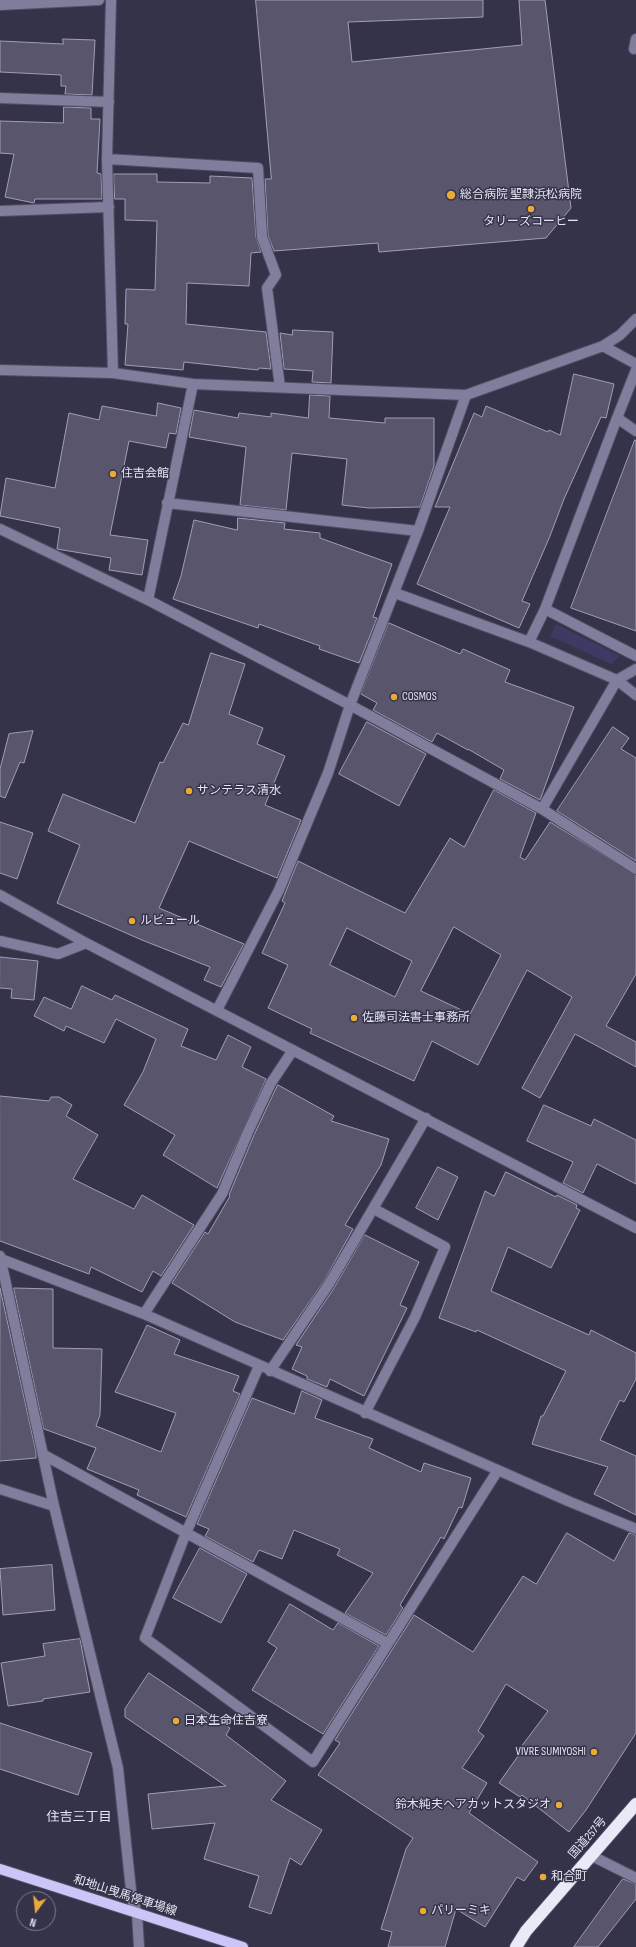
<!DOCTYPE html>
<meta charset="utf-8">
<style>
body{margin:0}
#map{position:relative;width:636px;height:1947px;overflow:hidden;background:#353349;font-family:"Sofia Sans Condensed",sans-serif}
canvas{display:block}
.north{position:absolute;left:16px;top:1891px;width:40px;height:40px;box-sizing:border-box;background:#353349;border:1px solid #7b7a8d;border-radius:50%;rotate:195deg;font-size:11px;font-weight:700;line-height:16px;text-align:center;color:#e5e4f2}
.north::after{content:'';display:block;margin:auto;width:14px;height:18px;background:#e8ab37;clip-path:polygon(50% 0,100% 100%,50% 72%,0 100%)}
</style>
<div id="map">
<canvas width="636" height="1947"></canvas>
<div class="north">N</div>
</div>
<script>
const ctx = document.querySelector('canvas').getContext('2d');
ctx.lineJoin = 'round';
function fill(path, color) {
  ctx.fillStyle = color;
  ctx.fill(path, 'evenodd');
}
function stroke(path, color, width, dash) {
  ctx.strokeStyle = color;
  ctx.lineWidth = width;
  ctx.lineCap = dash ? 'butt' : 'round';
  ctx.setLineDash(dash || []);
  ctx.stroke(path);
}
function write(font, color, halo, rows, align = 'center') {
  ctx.font = font + ' "Sofia Sans Condensed","Noto Sans JP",sans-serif';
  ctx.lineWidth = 3;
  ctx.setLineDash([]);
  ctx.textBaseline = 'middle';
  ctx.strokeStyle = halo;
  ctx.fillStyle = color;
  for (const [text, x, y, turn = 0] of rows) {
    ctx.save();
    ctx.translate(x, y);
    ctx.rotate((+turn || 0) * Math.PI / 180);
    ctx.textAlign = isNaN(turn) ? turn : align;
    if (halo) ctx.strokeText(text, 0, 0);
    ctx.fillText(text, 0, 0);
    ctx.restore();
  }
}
const green = new Path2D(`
 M 556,624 L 620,656 L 611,664 L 550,636 Z`);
const building = new Path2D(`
 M 256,0 L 483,0 L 483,17 L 348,22 L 352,62 L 522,45 L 519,0 L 545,0 L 571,208 L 546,238 L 379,252 L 378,243 L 274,251 L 268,236 L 265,179 L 271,179 Z
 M 63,39 L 95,40 L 92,95 L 65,94 L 66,86 L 61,86 L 61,75 L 0,72 L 0,41 L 63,44 Z
 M 64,107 L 91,108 L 91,119 L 100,119 L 97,173 L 101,174 L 102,199 L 35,199 L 34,203 L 5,197 L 14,154 L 0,153 L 0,121 L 63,123 Z
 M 114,174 L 157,174 L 157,182 L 210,183 L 210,176 L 252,178 L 256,237 L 261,252 L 251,253 L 249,286 L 187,283 L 186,324 L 266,332 L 271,369 L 259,368 L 258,370 L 184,362 L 183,370 L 125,365 L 128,324 L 125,324 L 126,289 L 155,290 L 157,221 L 125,220 L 125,199 L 115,199 Z
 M 293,330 L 333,332 L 331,383 L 312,382 L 313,371 L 284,369 L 280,333 L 292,335 Z
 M 574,374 L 614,384 L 606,418 L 601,417 L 564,499 L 550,536 L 522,601 L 530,604 L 519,628 L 417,584 L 450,507 L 435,507 L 474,413 L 482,417 L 486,406 L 548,432 L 549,430 L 560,435 Z
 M 310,395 L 330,396 L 329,418 L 385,423 L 385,418 L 434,418 L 434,466 L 420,507 L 369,508 L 342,505 L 347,459 L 292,453 L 286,510 L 240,505 L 246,447 L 189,437 L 194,410 L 238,418 L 239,413 L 271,417 L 271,413 L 308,418 Z
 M 158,403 L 181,408 L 176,434 L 169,433 L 166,448 L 129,441 L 110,535 L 148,540 L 142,575 L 109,570 L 111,558 L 57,549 L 60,528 L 0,516 L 6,478 L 55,488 L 69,413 L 99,420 L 102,406 L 156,416 Z
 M 635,440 L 636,441 L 636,631 L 571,608 Z
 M 238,518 L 285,523 L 284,529 L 320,533 L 320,538 L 392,564 L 373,617 L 377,618 L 359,663 L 319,649 L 320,646 L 259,624 L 258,628 L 173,599 L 181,576 L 194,520 L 237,530 Z
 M 389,623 L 460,654 L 463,649 L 510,670 L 505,682 L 574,707 L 540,800 L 500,779 L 504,770 L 468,749 L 468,750 L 437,733 L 432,742 L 373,710 L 377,703 L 361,694 Z
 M 211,653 L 245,664 L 229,714 L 263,728 L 257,744 L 285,756 L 265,805 L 301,820 L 277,878 L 189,841 L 159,908 L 244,944 L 221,987 L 204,980 L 210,967 L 142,940 L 57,903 L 80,845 L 48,831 L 63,794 L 135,823 L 160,762 L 163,763 L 183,723 L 188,725 Z
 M 367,722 L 426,754 L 399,806 L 339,774 Z
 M 613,727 L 629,738 L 621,749 L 636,758 L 636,861 L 557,811 Z
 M 33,731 L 24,763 L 20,762 L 5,798 L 0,796 L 0,769 L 9,734 Z
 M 494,790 L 536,813 L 520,857 L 525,860 L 550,822 L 636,875 L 636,974 L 606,1026 L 636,1042 L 636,1067 L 575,1034 L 540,1098 L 522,1088 L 572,997 L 527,970 L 478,1065 L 432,1041 L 414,1081 L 310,1033 L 312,1029 L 268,1008 L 288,965 L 262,953 L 285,903 L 282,901 L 298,861 L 405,913 L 450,838 L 464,847 ZM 454,927 L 501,955 L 470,1014 L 421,991 ZM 347,928 L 412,961 L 395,997 L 330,965 Z
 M 0,822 L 33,833 L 17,879 L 0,873 Z
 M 0,957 L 38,961 L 34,1000 L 11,998 L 12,989 L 0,988 Z
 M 82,986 L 112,1000 L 115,995 L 188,1029 L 181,1046 L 216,1060 L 228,1035 L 251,1047 L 242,1067 L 266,1079 L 217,1188 L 163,1155 L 175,1135 L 124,1105 L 143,1072 L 156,1039 L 116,1019 L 104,1043 L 66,1026 L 64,1031 L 34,1016 L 44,997 L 71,1009 Z
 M 278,1085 L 334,1116 L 331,1121 L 389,1139 L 381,1165 L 345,1225 L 353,1229 L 324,1281 L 283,1340 L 235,1322 L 172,1283 L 205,1232 L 208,1234 L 230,1196 L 229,1195 L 254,1135 Z
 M 0,1096 L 49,1101 L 51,1097 L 59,1097 L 72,1105 L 66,1116 L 98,1135 L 73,1179 L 134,1209 L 142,1195 L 194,1225 L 161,1276 L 153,1271 L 142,1292 L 91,1267 L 89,1274 L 0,1241 Z
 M 544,1105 L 591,1126 L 594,1119 L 636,1140 L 636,1184 L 597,1164 L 583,1193 L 563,1183 L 573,1162 L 527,1141 Z
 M 438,1167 L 458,1177 L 438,1220 L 416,1208 Z
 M 506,1172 L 556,1197 L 557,1195 L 577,1205 L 576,1208 L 580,1210 L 551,1268 L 508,1247 L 491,1291 L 589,1335 L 591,1330 L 636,1353 L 636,1379 L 624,1402 L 620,1400 L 600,1440 L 636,1456 L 636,1515 L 594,1494 L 608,1467 L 532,1444 L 541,1416 L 543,1416 L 566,1371 L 477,1330 L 476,1332 L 439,1318 L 485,1191 L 494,1196 Z
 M 365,1235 L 419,1262 L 400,1305 L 407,1308 L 364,1396 L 330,1379 L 327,1387 L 307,1379 L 307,1376 L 292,1369 L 302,1347 L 296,1345 L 334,1288 Z
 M 0,1288 L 36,1452 L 36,1458 L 0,1461 Z
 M 14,1288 L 53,1289 L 53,1348 L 102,1349 L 100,1415 L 96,1426 L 161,1452 L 176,1413 L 115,1392 L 147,1325 L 180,1340 L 174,1354 L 239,1376 L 233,1391 L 240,1394 L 186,1517 L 137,1495 L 139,1490 L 87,1469 L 96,1448 L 44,1429 Z
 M 302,1391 L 322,1400 L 315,1418 L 373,1439 L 369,1448 L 421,1472 L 424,1463 L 471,1478 L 462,1508 L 459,1507 L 444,1539 L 441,1537 L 400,1605 L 403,1608 L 386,1635 L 345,1613 L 373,1573 L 337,1555 L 340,1549 L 294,1530 L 282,1559 L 259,1550 L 253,1562 L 205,1536 L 209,1529 L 197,1524 L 252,1398 L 294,1414 Z
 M 567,1533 L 614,1561 L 629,1533 L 636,1535 L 636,1733 L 586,1810 L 569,1832 L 522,1795 L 520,1797 L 499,1783 L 523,1749 L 521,1747 L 548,1711 L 506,1684 L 478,1731 L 484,1736 L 462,1768 L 487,1783 L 469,1813 L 538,1862 L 524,1881 L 517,1877 L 485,1927 L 456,1909 L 445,1947 L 388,1947 L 392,1932 L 381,1929 L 406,1849 L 413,1838 L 318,1775 L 340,1743 L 335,1740 L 414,1615 L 473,1652 L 523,1576 L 536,1584 Z
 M 200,1548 L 247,1574 L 221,1623 L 173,1598 Z
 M 52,1565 L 55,1610 L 3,1615 L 0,1569 Z
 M 290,1604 L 333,1630 L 338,1623 L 379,1646 L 323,1734 L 252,1690 L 277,1648 L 268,1642 Z
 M 80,1639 L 90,1692 L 43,1699 L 43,1701 L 8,1706 L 1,1663 L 45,1656 L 43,1644 Z
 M 149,1673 L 230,1728 L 226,1735 L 286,1781 L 271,1800 L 322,1830 L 301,1865 L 290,1858 L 271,1914 L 249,1907 L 259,1876 L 204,1859 L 215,1823 L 152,1829 L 148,1794 L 226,1786 L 125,1717 L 125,1709 Z
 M 0,1723 L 92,1753 L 78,1795 L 0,1769 Z
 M 623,1879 L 636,1884 L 636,1899 L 598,1947 L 574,1947 Z`);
const minor = new Path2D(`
 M 111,0 L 107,159 L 113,373
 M 0,5 L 99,0
 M 634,49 L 636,39
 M 0,98 L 109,102
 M 107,159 L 258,168 L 262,237 L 276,275 L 267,288 L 280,387
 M 0,211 L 109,207
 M 603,346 L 636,364
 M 0,370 L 113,373 L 193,384 L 466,395
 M 636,370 L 617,418 L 636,431
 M 167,503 L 418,531
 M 0,529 L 148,600 L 350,705 L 542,809 L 636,869
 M 395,593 L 529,642 L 617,680 L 636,695
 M 148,600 L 193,384
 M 545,609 L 636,656
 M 529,642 L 545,609 L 617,418
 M 542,809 L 617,680 L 636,669
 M 0,895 L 86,943 L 636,1228
 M 0,941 L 58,954 L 86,943
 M 217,1010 L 279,890 L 328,773 L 350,705 L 418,531 L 466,395 L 603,346 L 620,335 L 636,319
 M 0,1256 L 54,1506 L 118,1768 L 132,1899 L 137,1913 L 139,1947
 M 1,1259 L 144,1314 L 568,1501 L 636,1529
 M 144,1314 L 222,1194 L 248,1132 L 271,1083 L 293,1050
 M 259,1366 L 186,1533 L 145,1638 L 313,1762 L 498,1470
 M 270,1371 L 329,1284 L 426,1118
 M 365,1413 L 415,1317 L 445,1247 L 374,1209
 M 44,1455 L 387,1643
 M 0,1489 L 54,1506
 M 590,1855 L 636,1878`);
const major = new Path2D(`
 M 0,1869 L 243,1947`);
const highway = new Path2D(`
 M 516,1947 L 526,1931 L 636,1804`);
const markers = [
 [451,195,5,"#e8ab37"],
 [531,209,4,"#e8ab37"],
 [113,474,4,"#e8ab37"],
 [394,697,4,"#e8ab37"],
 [189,791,4,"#e8ab37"],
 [132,921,4,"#e8ab37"],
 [354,1018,4,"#e8ab37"],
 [176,1721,4,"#e8ab37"],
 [594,1752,4,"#e8ab37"],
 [559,1805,4,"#e8ab37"],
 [543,1877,4,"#e8ab37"],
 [423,1911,4,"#e8ab37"]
];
const poiNames = [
 ["総合病院 聖隷浜松病院",460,195],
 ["タリーズコーヒー",531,222,"center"],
 ["住吉会館",121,474],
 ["COSMOS",402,697],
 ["サンテラス清水",197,791],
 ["ルビュール",140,921],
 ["佐藤司法書士事務所",362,1018],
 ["日本生命住吉寮",184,1721],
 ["VIVRE SUMIYOSHI",586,1752,"right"],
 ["鈴木純夫ヘアカットスタジオ",551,1805,"right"],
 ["和合町",551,1877],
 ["パリーミキ",431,1911]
];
const streetNames = [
 ["国道257号",588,1838,-49],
 ["和地山曳馬停車場線",125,1896,18]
];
const neighbourhoodNames = [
 ["住吉三丁目",79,1818]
];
fill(green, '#3f3a63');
fill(building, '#58556d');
stroke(building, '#a09eb8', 1);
stroke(minor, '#514f64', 12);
stroke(major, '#514f64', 12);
stroke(highway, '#514f64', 14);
stroke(minor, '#807e9c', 10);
stroke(major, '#cbc6f8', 10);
stroke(highway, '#eae9f8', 12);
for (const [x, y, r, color] of markers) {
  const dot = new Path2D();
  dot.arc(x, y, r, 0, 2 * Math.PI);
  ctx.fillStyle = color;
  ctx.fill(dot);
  stroke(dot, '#353349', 1.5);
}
write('12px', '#e5e4f2', '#353349', poiNames, 'left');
write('12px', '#e5e4f2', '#353349', streetNames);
write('13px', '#e3e1fd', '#353349', neighbourhoodNames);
</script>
